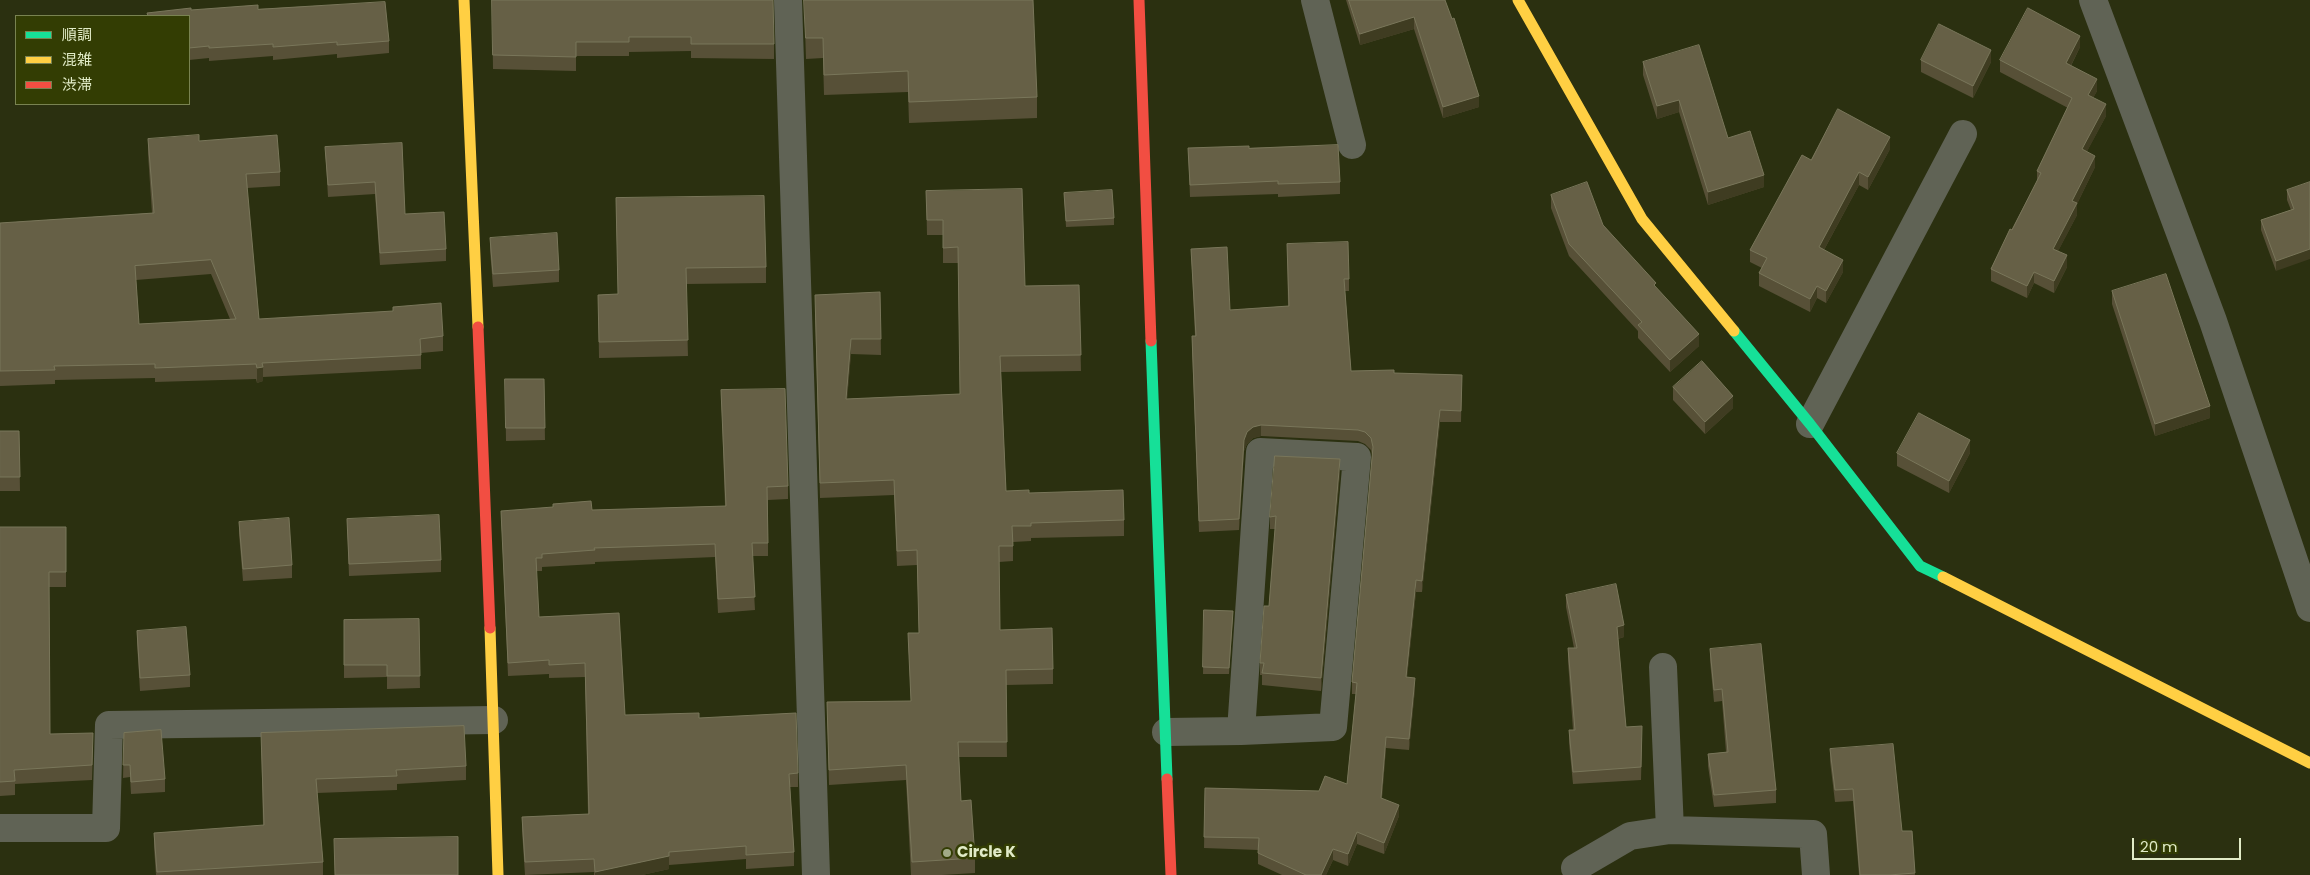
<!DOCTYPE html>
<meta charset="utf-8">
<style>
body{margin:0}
#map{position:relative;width:2310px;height:875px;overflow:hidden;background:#2b3010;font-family:Poppins,"Noto Sans JP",sans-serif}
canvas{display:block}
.legend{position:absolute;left:15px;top:15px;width:175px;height:90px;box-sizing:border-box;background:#333d03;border:1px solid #798351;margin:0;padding:6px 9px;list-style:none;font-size:15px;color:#e1ebc7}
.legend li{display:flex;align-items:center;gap:10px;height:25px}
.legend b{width:25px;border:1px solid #798351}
.scale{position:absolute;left:2132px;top:838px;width:109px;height:22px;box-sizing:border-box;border:2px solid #e1ebc7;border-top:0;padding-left:6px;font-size:15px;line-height:18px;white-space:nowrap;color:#e1ebc7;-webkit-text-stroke:4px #333d03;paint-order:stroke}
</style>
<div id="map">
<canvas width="2310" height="875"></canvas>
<ul class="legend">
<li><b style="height:6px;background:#16e098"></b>順調</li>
<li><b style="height:6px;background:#ffcf43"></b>混雑</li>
<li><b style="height:6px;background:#f24e42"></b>渋滞</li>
</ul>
<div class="scale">20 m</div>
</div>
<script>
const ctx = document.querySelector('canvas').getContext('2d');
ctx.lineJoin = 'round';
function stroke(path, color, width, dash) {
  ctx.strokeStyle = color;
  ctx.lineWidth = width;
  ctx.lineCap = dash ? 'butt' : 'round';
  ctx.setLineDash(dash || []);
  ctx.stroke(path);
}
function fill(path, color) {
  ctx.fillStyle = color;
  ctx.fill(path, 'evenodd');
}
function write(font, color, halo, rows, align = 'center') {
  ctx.font = font + ' Poppins,sans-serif';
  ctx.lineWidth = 5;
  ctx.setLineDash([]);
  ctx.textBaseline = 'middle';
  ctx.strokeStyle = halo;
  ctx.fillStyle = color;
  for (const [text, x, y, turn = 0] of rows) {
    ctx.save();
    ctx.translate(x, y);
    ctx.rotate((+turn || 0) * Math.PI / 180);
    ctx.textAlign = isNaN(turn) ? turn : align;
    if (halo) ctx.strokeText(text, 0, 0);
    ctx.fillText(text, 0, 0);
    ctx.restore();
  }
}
const street = new Path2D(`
 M 788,0 L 816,875
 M 1315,0 L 1352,145
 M 2093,0 L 2213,321 L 2310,608
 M 1810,424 L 1963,134
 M 1663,667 L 1670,830
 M 1166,732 L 1241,731 L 1333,727 L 1357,457 L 1260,452 L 1241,731
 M 0,828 L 106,828 L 109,725 L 494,720
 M 1575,868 L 1630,836 L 1670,830 L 1813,834 L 1816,875`);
const fast = new Path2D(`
 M 1734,331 L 1810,424 L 1920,566 L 1943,577
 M 1151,341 L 1167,779`);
const slow = new Path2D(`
 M 464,0 L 478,327
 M 1518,0 L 1642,219 L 1734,331
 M 1943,577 L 2310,763
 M 490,628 L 498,875`);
const jam = new Path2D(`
 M 1139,0 L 1151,341
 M 478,327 L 490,628
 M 1167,779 L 1171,875`);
const wall = new Path2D(`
 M 492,0 L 774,44 L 774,59 L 691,58 L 691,51 L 629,52 L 629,56 L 576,56 L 576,71 L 493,69 Z
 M 804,0 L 1037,97 L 1037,118 L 909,123 L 908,92 L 824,95 L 823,58 L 806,59 Z
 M 1346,0 L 1445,0 L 1479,107 L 1443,118 L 1414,29 L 1360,45 Z
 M 258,9 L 389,41 L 389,53 L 337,58 L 337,54 L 273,60 L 273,56 L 209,61 L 209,58 L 189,60 L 189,16 L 147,16 L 147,13 L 191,10 Z
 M 2080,47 L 2071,66 L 2097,91 L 2093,98 L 2106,116 L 2087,151 L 2095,167 L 2077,204 L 2077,215 L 2058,251 L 2067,267 L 2054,293 L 2034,283 L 2027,298 L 1991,281 L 1991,269 L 2037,181 L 2037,171 L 2068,108 L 2000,72 L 2000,60 Z
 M 1921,60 L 1991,62 L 1973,98 L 1921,72 Z
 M 1643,62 L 1728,138 L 1764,187 L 1708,205 L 1679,112 L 1657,119 L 1643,75 Z
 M 148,139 L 199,141 L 280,172 L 280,186 L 247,188 L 259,319 L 443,336 L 443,351 L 421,353 L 421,369 L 263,377 L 263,381 L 257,383 L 256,379 L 155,382 L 155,378 L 55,380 L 55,384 L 0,386 L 0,223 L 152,213 L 148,154 ZM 211,274 L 230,319 L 139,324 L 136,280 Z
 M 402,143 L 405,214 L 446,249 L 446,261 L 380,265 L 375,194 L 328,197 L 325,147 Z
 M 1188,148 L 1249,148 L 1340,182 L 1340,194 L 1278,197 L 1278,194 L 1190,197 Z
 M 1890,149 L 1868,190 L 1859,185 L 1824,250 L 1843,272 L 1826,303 L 1817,298 L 1810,312 L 1759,286 L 1759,273 L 1762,268 L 1750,262 L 1750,250 Z
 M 2310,182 L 2276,271 L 2261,230 L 2261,220 L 2291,210 L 2287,200 L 2287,190 Z
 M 926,191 L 1025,286 L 1079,285 L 1081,371 L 1001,372 L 1006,491 L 1029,493 L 1124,520 L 1124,536 L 1031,538 L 1031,541 L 1013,542 L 1013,561 L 999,562 L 1000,630 L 1053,669 L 1053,684 L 1006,685 L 1007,757 L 959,757 L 961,801 L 975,858 L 975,873 L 942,875 L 911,875 L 906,780 L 829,785 L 827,702 L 911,701 L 908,633 L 919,633 L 917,565 L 897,566 L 894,495 L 820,498 L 815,310 L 880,292 L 881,355 L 851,354 L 847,399 L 960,394 L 958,263 L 943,263 L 943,235 L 927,235 Z
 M 1064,193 L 1114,218 L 1114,225 L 1066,227 Z
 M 1551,195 L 1603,225 L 1656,288 L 1699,346 L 1670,372 L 1638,338 L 1638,331 L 1569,256 L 1551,208 Z
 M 616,198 L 766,267 L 766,283 L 686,284 L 688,356 L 599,358 L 598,295 L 618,294 Z
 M 490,238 L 559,270 L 559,282 L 493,287 L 490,250 Z
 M 1287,244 L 1349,279 L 1349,291 L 1345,291 L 1351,371 L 1394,373 L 1462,375 L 1461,422 L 1440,422 L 1422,592 L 1416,592 L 1407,677 L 1415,689 L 1409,750 L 1386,748 L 1382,798 L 1399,816 L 1384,854 L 1357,844 L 1348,866 L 1333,860 L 1326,875 L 1282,875 L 1258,864 L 1258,850 L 1204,848 L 1205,788 L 1319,791 L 1347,784 L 1356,694 L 1352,694 L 1352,682 L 1372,455 L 1371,450 L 1365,444 L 1358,441 L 1261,436 L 1253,438 L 1247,444 L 1244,451 L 1239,530 L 1199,532 L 1192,348 L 1192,336 L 1195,336 L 1191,249 L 1230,310 L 1288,306 Z
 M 2112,291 L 2210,418 L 2155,436 L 2112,304 Z
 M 505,379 L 544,379 L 545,440 L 506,441 Z
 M 1673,387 L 1733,408 L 1705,434 L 1673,400 Z
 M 721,390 L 788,486 L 788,499 L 768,500 L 768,556 L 752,556 L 755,610 L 718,613 L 715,557 L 595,562 L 595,564 L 542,567 L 542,571 L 536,571 L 539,617 L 619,613 L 625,715 L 699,718 L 798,773 L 798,787 L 790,787 L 794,852 L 794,866 L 746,869 L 746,859 L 669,865 L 669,869 L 642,875 L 594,875 L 594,872 L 525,875 L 522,831 L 522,817 L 588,814 L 585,677 L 549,678 L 549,674 L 508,676 L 501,511 L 592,510 L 725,506 Z
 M 0,431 L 19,431 L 20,491 L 0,491 Z
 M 1897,453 L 1970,453 L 1949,493 L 1897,466 Z
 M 1340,472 L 1321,691 L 1262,685 L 1262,675 L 1260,675 L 1260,663 L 1269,606 L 1275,529 L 1270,529 L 1270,517 Z
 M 347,519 L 441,560 L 441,572 L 349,576 Z
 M 239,522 L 292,565 L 292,578 L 243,581 L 239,534 Z
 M 0,527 L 66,527 L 66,587 L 49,587 L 50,734 L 93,748 L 92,780 L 15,784 L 15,795 L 0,796 Z
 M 1566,595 L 1624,637 L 1618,639 L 1626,727 L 1642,738 L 1641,780 L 1573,784 L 1569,743 L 1569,730 L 1573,730 L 1568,661 L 1568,648 L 1574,648 L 1566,607 Z
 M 1204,610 L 1233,617 L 1229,674 L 1203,674 Z
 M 419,619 L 420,688 L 387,689 L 387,677 L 344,678 L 344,620 Z
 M 137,631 L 190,675 L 190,687 L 140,691 L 137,643 Z
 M 1710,649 L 1776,790 L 1776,803 L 1714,807 L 1708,766 L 1708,754 L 1726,752 L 1722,701 L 1714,702 L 1710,661 Z
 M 124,733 L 165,779 L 165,792 L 131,794 L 130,777 L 123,778 Z
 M 261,733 L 466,766 L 466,780 L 397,784 L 397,790 L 317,793 L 323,862 L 323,875 L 156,875 L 154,847 L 154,833 L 263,826 Z
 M 1830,749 L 1902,831 L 1912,831 L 1915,875 L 1859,875 L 1853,801 L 1835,802 L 1830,761 Z`);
const shadedWall = new Path2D(`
 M 1414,17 L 1414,29 L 1360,45 L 1360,34 Z
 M 2080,36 L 2080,47 L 2066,75 L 2066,63 Z
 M 1991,50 L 1991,62 L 1973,98 L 1973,86 Z
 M 2097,79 L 2097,91 L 2088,107 L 2088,95 Z
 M 1479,96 L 1479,107 L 1443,118 L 1443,107 Z
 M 1679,100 L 1679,112 L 1657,119 L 1657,106 Z
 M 2106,104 L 2106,116 L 2082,161 L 2082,149 Z
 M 1890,137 L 1890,149 L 1868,190 L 1868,177 Z
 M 2095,156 L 2095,167 L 2077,204 L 2077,215 L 2053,261 L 2053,249 L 2072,201 Z
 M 1859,172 L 1859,185 L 1819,259 L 1819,247 Z
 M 1764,175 L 1764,187 L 1708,205 L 1708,192 Z
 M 2310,249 L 2310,259 L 2276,271 L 2276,261 Z
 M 2067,255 L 2067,267 L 2054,293 L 2054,281 Z
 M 1843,260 L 1843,272 L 1826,303 L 1826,291 Z
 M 2034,272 L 2034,283 L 2027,298 L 2027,286 Z
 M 1817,286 L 1817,298 L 1810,312 L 1810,299 Z
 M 1699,334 L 1699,346 L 1670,372 L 1670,360 Z
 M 851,339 L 851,354 L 846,414 L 846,399 Z
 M 263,367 L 263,381 L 257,383 L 257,368 Z
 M 1733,396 L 1733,408 L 1705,434 L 1705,422 Z
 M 2210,406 L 2210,418 L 2155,436 L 2155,424 Z
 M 1440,410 L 1440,422 L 1422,592 L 1422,581 Z
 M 1261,425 L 1261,436 L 1253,438 L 1247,444 L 1244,451 L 1239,530 L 1239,519 L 1244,440 L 1247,432 L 1253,427 Z
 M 1970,440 L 1970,453 L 1949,493 L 1949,481 Z
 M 1340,459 L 1340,472 L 1321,691 L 1321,678 Z
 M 1416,580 L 1416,592 L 1406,688 L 1406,677 Z
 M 1624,625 L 1624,637 L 1617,639 L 1617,627 Z
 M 1415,678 L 1415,689 L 1409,750 L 1409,739 Z
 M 1386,737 L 1386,748 L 1381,809 L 1381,798 Z
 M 1399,805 L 1399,816 L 1384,854 L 1384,843 Z
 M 1357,832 L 1357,844 L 1348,866 L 1348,854 Z
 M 1333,849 L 1333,860 L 1326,875 L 1321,875 Z
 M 669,856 L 669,869 L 642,875 L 595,875 L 595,872 Z`);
const building = new Path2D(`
 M 492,0 L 773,0 L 774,44 L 691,44 L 691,37 L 629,37 L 629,42 L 576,42 L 576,57 L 493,55 Z
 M 804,0 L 1033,0 L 1037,97 L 909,102 L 908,71 L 824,75 L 823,38 L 806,38 Z
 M 1349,0 L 1445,0 L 1452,19 L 1454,18 L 1479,96 L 1443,107 L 1414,17 L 1360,34 Z
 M 385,2 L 389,41 L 337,45 L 337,42 L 273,47 L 273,44 L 209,48 L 209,46 L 189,48 L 189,16 L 148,16 L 147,13 L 191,8 L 191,10 L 258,5 L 258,9 Z
 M 2028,8 L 2080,36 L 2066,63 L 2097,79 L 2088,95 L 2106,104 L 2082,149 L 2095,156 L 2072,201 L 2077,203 L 2053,249 L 2067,255 L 2054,281 L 2034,272 L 2027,286 L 1991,269 L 2010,229 L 2012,230 L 2041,173 L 2037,171 L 2072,98 L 2000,60 Z
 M 1939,24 L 1991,50 L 1973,86 L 1921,60 Z
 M 1699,45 L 1728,138 L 1750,131 L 1764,175 L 1708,192 L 1679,100 L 1657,106 L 1643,62 Z
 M 1838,109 L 1890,137 L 1868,177 L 1859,172 L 1819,247 L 1843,260 L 1826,291 L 1817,286 L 1810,299 L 1759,273 L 1767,258 L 1750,250 L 1802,155 L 1811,160 Z
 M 199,135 L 199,141 L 277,135 L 280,172 L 246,174 L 259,319 L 393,311 L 393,307 L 441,303 L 443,336 L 420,339 L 421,355 L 262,363 L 263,367 L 257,368 L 256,364 L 155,368 L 155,364 L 54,366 L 55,370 L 0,371 L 0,223 L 154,213 L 148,139 ZM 211,260 L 236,319 L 139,324 L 135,266 Z
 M 402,143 L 405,214 L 444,212 L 446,249 L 380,253 L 375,182 L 328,185 L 325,147 Z
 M 1338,145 L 1340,182 L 1278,184 L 1278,181 L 1190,185 L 1188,148 L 1249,146 L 1249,148 Z
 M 1587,182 L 1603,225 L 1656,283 L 1654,285 L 1699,334 L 1670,360 L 1638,325 L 1642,322 L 1569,244 L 1551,195 Z
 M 2310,182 L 2310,249 L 2276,261 L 2261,220 L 2294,209 L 2287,190 Z
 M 1022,189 L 1025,286 L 1079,285 L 1081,355 L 1000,356 L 1006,491 L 1029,490 L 1029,493 L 1123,490 L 1124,520 L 1031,523 L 1031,526 L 1012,526 L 1013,546 L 999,546 L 1000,630 L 1052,628 L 1053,669 L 1006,670 L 1007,742 L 958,742 L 961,801 L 971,800 L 975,858 L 912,862 L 906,765 L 829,770 L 827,702 L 911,701 L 908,633 L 919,633 L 917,550 L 897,551 L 894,480 L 820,483 L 815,295 L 880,292 L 881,339 L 851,339 L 846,399 L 960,394 L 958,247 L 943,248 L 943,220 L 927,220 L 926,191 Z
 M 1112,190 L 1114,218 L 1066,221 L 1064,193 Z
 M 764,196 L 766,267 L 686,268 L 688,340 L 599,342 L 598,295 L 618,294 L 616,198 Z
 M 557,233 L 559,270 L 493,274 L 490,238 Z
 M 1348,242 L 1349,279 L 1344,279 L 1351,371 L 1394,370 L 1394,373 L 1462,375 L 1461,411 L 1440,410 L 1422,581 L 1416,580 L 1406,677 L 1415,678 L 1409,739 L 1386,737 L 1381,798 L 1399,805 L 1384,843 L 1357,832 L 1348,854 L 1333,849 L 1321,875 L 1306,875 L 1258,853 L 1259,838 L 1204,837 L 1205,788 L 1319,791 L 1325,776 L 1347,784 L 1357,683 L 1352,682 L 1373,447 L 1371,438 L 1365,432 L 1358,430 L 1261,425 L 1253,427 L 1247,432 L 1244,440 L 1239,519 L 1199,521 L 1192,336 L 1196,336 L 1191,249 L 1227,247 L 1230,310 L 1289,306 L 1287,244 Z
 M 2166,274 L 2210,406 L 2155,424 L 2112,291 Z
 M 1702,361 L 1733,396 L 1705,422 L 1673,387 Z
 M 505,379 L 544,379 L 545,428 L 506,428 Z
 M 785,389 L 788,486 L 767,487 L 768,543 L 752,543 L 755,597 L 718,599 L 715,544 L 594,548 L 595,550 L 542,554 L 542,558 L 536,558 L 539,617 L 619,613 L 625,715 L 699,713 L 699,718 L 796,713 L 798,773 L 789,774 L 794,852 L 746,855 L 746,846 L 669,852 L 669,856 L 595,872 L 594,859 L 525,862 L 522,817 L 589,814 L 585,663 L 549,665 L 549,660 L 508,663 L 501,511 L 553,507 L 553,504 L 591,501 L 592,510 L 726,506 L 721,390 Z
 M 1919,413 L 1970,440 L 1949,481 L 1897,453 Z
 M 0,431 L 19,431 L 20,477 L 0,477 Z
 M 1275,456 L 1340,459 L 1321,678 L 1262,673 L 1264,663 L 1260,663 L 1264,606 L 1269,606 L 1276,516 L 1270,517 Z
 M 439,515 L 441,560 L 349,564 L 347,519 Z
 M 289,518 L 292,565 L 243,569 L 239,522 Z
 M 0,527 L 66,527 L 66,572 L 49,572 L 50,734 L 93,733 L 92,765 L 14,770 L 15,781 L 0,782 Z
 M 1616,584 L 1624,625 L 1617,627 L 1626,727 L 1642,726 L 1641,767 L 1573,772 L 1569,730 L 1575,730 L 1568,648 L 1577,648 L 1566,595 Z
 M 1204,610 L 1233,611 L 1229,668 L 1203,667 Z
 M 419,619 L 420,676 L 387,676 L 387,665 L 344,665 L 344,620 Z
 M 186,627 L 190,675 L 140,678 L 137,631 Z
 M 1761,644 L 1776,790 L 1714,795 L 1708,754 L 1728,752 L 1722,689 L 1714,690 L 1710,649 Z
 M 464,726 L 466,766 L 396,770 L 397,776 L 316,779 L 323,862 L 157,872 L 154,833 L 264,825 L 261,733 Z
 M 161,730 L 165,779 L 131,782 L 130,765 L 123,765 L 124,733 Z
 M 1893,744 L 1902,831 L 1912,831 L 1915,873 L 1889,875 L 1860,875 L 1853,789 L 1835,790 L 1830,749 Z
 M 458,837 L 458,875 L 335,875 L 334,839 Z`);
const markers = [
 [947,853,5,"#a1aa87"]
];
const poiNames = [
 ["Circle K",957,853]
];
stroke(street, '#606355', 28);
stroke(fast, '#16e098', 11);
stroke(slow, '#ffcf43', 11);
stroke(jam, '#f24e42', 11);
fill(wall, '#575037');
fill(shadedWall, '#3f3c21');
fill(building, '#666046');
stroke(building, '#79765a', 1);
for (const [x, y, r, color] of markers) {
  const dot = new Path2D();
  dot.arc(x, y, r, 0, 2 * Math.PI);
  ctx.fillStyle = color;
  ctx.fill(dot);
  stroke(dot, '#333d03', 2);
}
write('bold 15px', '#e1ebc7', '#333d03', poiNames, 'left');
</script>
